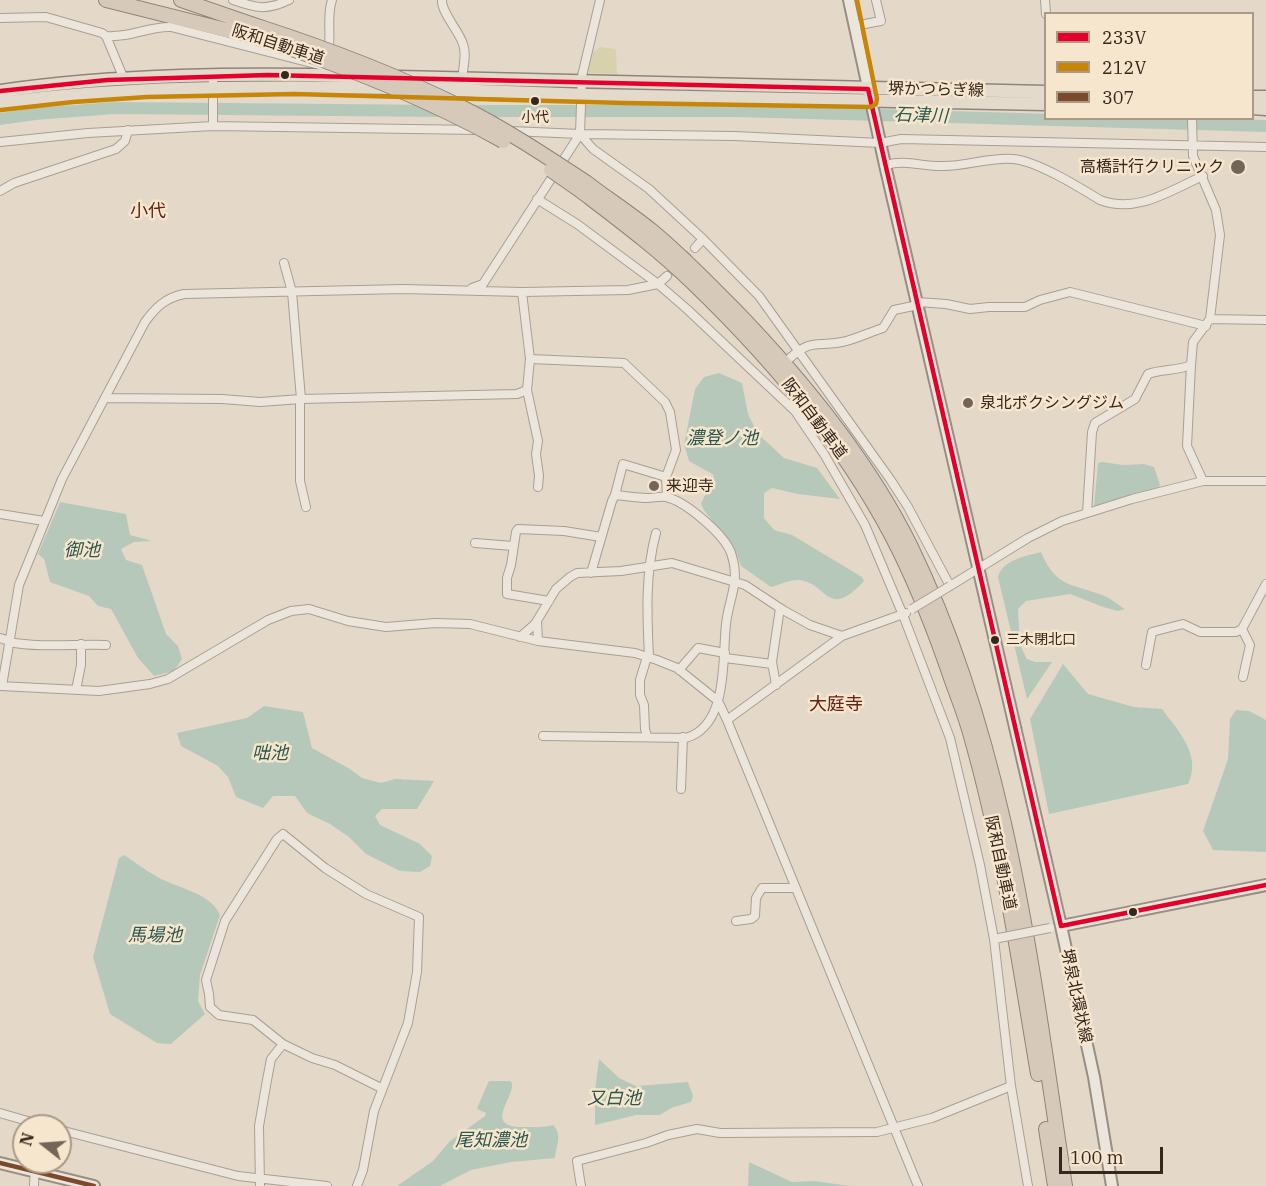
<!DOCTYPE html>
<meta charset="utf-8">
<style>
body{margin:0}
#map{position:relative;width:1266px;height:1186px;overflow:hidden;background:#e4d9c9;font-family:"IBM Plex Serif",serif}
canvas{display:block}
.legend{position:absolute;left:1044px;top:12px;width:210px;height:108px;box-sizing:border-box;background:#f6e6ce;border:2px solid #aa9987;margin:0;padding:8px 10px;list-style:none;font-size:18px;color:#37261c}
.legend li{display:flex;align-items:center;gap:12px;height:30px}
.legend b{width:30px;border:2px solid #aa9987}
.north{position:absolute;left:12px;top:1114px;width:60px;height:60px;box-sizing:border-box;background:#f6e6ce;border:2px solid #aa9987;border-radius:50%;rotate:287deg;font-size:16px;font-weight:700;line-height:24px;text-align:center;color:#37261c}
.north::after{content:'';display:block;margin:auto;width:21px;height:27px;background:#746559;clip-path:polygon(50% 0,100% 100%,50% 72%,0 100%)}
.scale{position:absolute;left:1059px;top:1147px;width:104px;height:27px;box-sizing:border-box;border:3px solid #37261c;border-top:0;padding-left:8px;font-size:18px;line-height:21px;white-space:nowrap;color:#37261c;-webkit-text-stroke:4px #f6e6ce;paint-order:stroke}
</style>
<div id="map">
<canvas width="1266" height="1186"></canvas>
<ul class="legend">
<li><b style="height:8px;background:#e4002b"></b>233V</li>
<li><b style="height:8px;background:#c78607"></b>212V</li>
<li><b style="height:8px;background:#7a4b2a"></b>307</li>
</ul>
<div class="north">N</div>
<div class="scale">100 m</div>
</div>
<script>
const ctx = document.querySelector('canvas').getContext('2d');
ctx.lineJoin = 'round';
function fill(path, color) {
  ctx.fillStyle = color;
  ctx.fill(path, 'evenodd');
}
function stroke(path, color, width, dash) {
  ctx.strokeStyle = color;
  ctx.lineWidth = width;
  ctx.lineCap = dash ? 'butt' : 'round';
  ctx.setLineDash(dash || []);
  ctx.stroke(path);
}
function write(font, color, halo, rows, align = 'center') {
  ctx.font = font + ' "IBM Plex Serif","Noto Sans JP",serif';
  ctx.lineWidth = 5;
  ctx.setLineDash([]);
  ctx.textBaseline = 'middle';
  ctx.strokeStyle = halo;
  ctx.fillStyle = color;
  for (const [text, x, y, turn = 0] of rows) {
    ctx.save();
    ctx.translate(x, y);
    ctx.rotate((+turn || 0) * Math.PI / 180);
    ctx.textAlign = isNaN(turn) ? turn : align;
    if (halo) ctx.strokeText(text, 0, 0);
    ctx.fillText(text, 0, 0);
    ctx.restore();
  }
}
const green = new Path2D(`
 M 601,47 L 616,49 L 617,74 L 586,73 L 591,53 Z`);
const water = new Path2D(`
 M 719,373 L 742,383 L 748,414 L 758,434 L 784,458 L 817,468 L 840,499 L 798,494 L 772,488 L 764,493 L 764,518 L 774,530 L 792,535 L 862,577 L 864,581 C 827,621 828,583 799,580 C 791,579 779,585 771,587 L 741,566 L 736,552 L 704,510 L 701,504 L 714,475 L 689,461 L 684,445 L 695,389 L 704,377 Z
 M 1102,462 L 1123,465 L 1144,464 L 1154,467 L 1160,485 L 1157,489 L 1094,506 L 1098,463 Z
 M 60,502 L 126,514 L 130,535 L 152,541 L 134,542 L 121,549 L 126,560 L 142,565 L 166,634 L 178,646 L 182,659 L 174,671 L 154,676 L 138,658 L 111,609 L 98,606 L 89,596 L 50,582 L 44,559 L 38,554 Z
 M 1041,552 C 1057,589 1072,583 1105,596 C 1112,599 1118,605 1125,609 L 1118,611 L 1103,607 L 1070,594 L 1026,601 L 1018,609 L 1020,645 L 1027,659 L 1035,662 L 1052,662 L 1027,699 L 998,577 C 1002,560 1026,556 1041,552 Z
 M 1063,664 L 1088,694 L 1134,707 L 1162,709 C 1179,732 1202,755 1188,784 L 1049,814 L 1030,719 Z
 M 264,706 L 303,712 L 312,748 L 350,769 L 362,778 L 381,783 L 395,779 L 434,781 L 417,809 L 382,809 L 375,816 L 380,825 L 420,844 L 432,856 L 430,866 L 420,872 L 400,871 L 366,854 L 349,837 L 330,824 L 307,813 L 295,796 L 273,796 L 263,808 L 236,797 L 228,777 L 218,766 L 181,746 L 177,733 L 247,718 Z
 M 1236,710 L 1249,711 L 1266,720 L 1266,852 L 1213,850 L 1203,831 L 1228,759 L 1230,719 Z
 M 124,855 C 135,862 145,870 156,876 C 175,888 211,892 220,915 L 200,975 L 198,1001 L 205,1014 L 171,1044 L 157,1043 L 110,1014 L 93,957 L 119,858 Z
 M 599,1059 L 619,1078 L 636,1086 L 688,1082 L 693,1096 L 691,1102 L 671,1108 L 660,1115 L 636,1115 L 595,1125 L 595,1090 Z
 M 489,1081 L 510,1081 L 512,1083 C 515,1097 482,1128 524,1127 C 535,1127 543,1128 553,1125 C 563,1135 556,1145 555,1158 L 511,1162 L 471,1170 L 440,1186 L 397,1186 L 433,1161 L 450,1141 L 485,1116 L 486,1113 L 477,1109 C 479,1104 486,1087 489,1081 Z
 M 749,1162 L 792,1182 L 814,1181 L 850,1186 L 748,1186 Z`);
const river = new Path2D(`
 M 469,111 L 738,111 L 1266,126
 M 0,119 L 35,114 L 114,108 L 443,111`);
const streetTunnel = new Path2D(`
 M 667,276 L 695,248`);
const street = new Path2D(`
 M 233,0 C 256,8 266,11 289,0
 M 442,0 C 441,12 459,31 463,44 C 467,54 463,68 462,79
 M 1045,0 L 1046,14
 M 0,18 L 46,17 L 102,33 L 106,36 L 124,79
 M 854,26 L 881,21 L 876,0
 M 106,36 C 131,38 149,26 171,27 L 323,66
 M 328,54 C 332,35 326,18 332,0
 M 1192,118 L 1193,156 L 1216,210 L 1220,235 L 1210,319 L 1193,342 L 1191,365 L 1187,446 L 1203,481
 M 213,126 L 213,76
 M 511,131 L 580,134 L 735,136 L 880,143 L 901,139 L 1266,147
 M 580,134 L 593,149 L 649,189 L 703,239 L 759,296 L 890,479 L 908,507 L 950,586 L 1028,538 L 1062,521 L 1132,499 L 1203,481 L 1266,481
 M 0,142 L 88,133 L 213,126 L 478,130
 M 885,165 C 909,159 921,167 944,166 C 967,166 990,157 1013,159 C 1037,161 1079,187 1100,200 C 1137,214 1169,191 1203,176
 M 0,191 L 14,183 L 116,149 L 125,141 L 128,130
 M 537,199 L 577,224 L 658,284 L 688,310 L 795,411 L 824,454 L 865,525 L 903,615 L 950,738 L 980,865 L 994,939 L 1011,1086 L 1028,1186
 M 695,248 L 703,239
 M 284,263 L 292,292 L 301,399
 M 472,288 L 483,284 L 580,134 L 582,76 L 600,0
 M 522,292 L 530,359 L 527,390 L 538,441 L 536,454 L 539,476 L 538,487
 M 917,302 L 946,304 L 970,309 L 989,307 L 1025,307 L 1040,300 L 1070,292 L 1206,326
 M 1210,319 L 1266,320
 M 790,358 C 812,338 817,347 842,342 C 856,339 870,332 883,328 L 894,310 L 918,305
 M 530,359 L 624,363 L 665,402 L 670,412 L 676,450 L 666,477 L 667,497
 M 105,398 L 222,399 L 260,402 L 301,399 L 517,394 L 527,390
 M 300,399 L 300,481 L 306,507
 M 615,495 L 623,464 L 666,477
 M 1087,513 L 1092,432 L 1095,423 L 1135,399 L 1148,374 C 1162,369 1177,371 1191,365
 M 0,514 L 44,521
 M 475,543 L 513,546
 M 549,601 L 507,594 L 507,578 L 511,565 L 516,532 L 518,529 L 564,531 L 601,537
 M 537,621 L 538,641
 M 1242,629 L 1266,584
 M 520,637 L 535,624 L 556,589 L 570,577 L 577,573 L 621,571 L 672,563 L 745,585 L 783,610 L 810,625 L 842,636
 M 0,638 L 9,641
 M 9,642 C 41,648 74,644 106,645
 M 649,657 C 647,616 645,573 656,533
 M 725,658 L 772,664
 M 1146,665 L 1152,632 L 1183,624 L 1200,632 L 1236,632 L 1242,629 L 1250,645 L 1243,677
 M 679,670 L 698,648 L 725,653
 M 776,685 L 772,662 L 780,608
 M 0,686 L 99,691 L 150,684 L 168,679 L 268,620 L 291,611 L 309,609 L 348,621 L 386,627 L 435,623 L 470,624 L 538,641 L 635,653 L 657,660 L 677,668 L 718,701 L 727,720 L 918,1186
 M 2,686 L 19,585 L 28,563 L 62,479 L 145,322 C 156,307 165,298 184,294 L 403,289 L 522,292 L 628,290 L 658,284 L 667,276
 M 76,690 L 81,665 L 81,644
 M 727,720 L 842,636 L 906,613
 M 543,736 L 686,738 C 729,725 722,659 726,624 C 729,597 741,582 731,553 C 724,534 685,501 666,497 C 660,496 653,498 647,498 C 637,498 626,496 615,495 L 612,501 L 591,573
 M 647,736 L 645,729 L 644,705 L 640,695 L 640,680 L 647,657
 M 681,789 L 683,737
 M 736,921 L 751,919 L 755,916 L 756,898 L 762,888 L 795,888
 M 0,1113 L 45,1126
 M 60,1130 L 238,1176 L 327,1186
 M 34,1186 L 35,1162
 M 260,1186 L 259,1126 L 267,1080 L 271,1059 L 283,1044
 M 357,1186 L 363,1170 L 374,1111 L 408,1023 L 417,972 L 419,917 L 366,894 L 325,868 L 283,834 L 277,839 L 225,921 L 206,980 L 209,994 L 210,1007 L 219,1015 L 253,1020 L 283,1044 L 312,1058 L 335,1065 L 381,1088
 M 581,1186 L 577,1161 L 646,1143 L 668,1135 L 697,1129 L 720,1133 L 877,1132 L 932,1118 L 1011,1086`);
const secondary = new Path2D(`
 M 849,0 L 885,165 L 1061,926 L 1094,1077 L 1112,1186
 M 1061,926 L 1266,885
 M 0,1163 L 94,1186`);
const primary = new Path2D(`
 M 399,77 L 1046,92
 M 423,89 L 589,95 L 1046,104
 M 0,91 C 119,74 241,73 361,76
 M 1252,97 L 1266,97
 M 0,103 C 131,85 262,87 394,88
 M 1252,108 L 1266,109`);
const highway = new Path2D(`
 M 106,0 L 258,38
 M 181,0 L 260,27
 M 587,183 C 608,199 631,214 652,231 C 680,254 706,281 732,307 C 800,377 867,458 911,547 C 1008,747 1032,970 1065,1186
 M 581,191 C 619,220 658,249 693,283 C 774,361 850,450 900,552 C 920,593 937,637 952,681 C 959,700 967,720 972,740 C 1003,849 1019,962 1038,1074
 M 1046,1129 L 1055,1186`);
const streetBridge = new Path2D(`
 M 912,609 L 950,586
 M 999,938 L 1050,928`);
const highwayBridge = new Path2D(`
 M 260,27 C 328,49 396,75 461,107 C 504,128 546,156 587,183
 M 258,38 C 343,65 426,98 503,141
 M 551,170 L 581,191`);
const bus1 = new Path2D(`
 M 0,91 L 107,80 L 268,75 L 868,89 L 1061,926
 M 1061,926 L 1266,885`);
const bus2 = new Path2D(`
 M 1,110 L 73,102 L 147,97 L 294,94 L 624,103 L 871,107 L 876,104 L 877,99 L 857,0`);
const bus3 = new Path2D(`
 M 0,1163 L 94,1186`);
const markers = [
 [285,75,5,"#37261c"],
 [535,101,5,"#37261c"],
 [1238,167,8,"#746559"],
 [968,403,6,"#746559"],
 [654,486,6,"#746559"],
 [995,640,5,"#37261c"],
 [1133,912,5,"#37261c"]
];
const busNames = [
 ["小代",535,118],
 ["三木閉北口",1006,640,"left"]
];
const streetNames = [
 ["阪和自動車道",278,45,18],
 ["堺かつらぎ線",936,90,1],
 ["阪和自動車道",814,419,53],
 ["阪和自動車道",1000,863,78],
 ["堺泉北環状線",1076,996,78]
];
const poiNames = [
 ["高橋計行クリニック",1224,167,"right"],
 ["泉北ボクシングジム",980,403],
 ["来迎寺",666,486]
];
const waterNames = [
 ["石津川",921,116,2],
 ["濃登ノ池",722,439],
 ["御池",82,551],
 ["咄池",270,754],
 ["馬場池",155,936],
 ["又白池",614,1099],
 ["尾知濃池",491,1141]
];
const neighbourhoodNames = [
 ["小代",148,212],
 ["大庭寺",836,705]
];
fill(green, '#d7d2ab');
fill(water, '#b6c8ba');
stroke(river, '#b6c8ba', 12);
stroke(streetTunnel, '#c1b5a6', 8, [8, 4]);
stroke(street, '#a99e93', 10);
stroke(secondary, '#988e83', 14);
stroke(primary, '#8e847a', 15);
stroke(highway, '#8e847a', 16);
stroke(street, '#ece5dc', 8);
stroke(secondary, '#ece5dc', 10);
stroke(primary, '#e4dacc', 12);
stroke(highway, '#d7c9ba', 14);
stroke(streetBridge, '#a99e93', 10, []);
stroke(highwayBridge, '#8e847a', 16, []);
stroke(streetBridge, '#ece5dc', 8);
stroke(highwayBridge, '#d7c9ba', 14);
stroke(bus1, '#e4002b', 4.5);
stroke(bus2, '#c78607', 4.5);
stroke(bus3, '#7a4b2a', 4.5);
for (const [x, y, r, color] of markers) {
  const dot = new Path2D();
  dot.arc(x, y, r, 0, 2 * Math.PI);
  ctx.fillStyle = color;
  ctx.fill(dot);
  stroke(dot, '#f6e6ce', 2);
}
write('14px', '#37261c', '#f6e6ce', busNames);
write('16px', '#37261c', '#f6e6ce', streetNames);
write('16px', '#37261c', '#f6e6ce', poiNames, 'left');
write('italic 18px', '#2a574f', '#f6e6ce', waterNames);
write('18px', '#65221a', '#f6e6ce', neighbourhoodNames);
</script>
